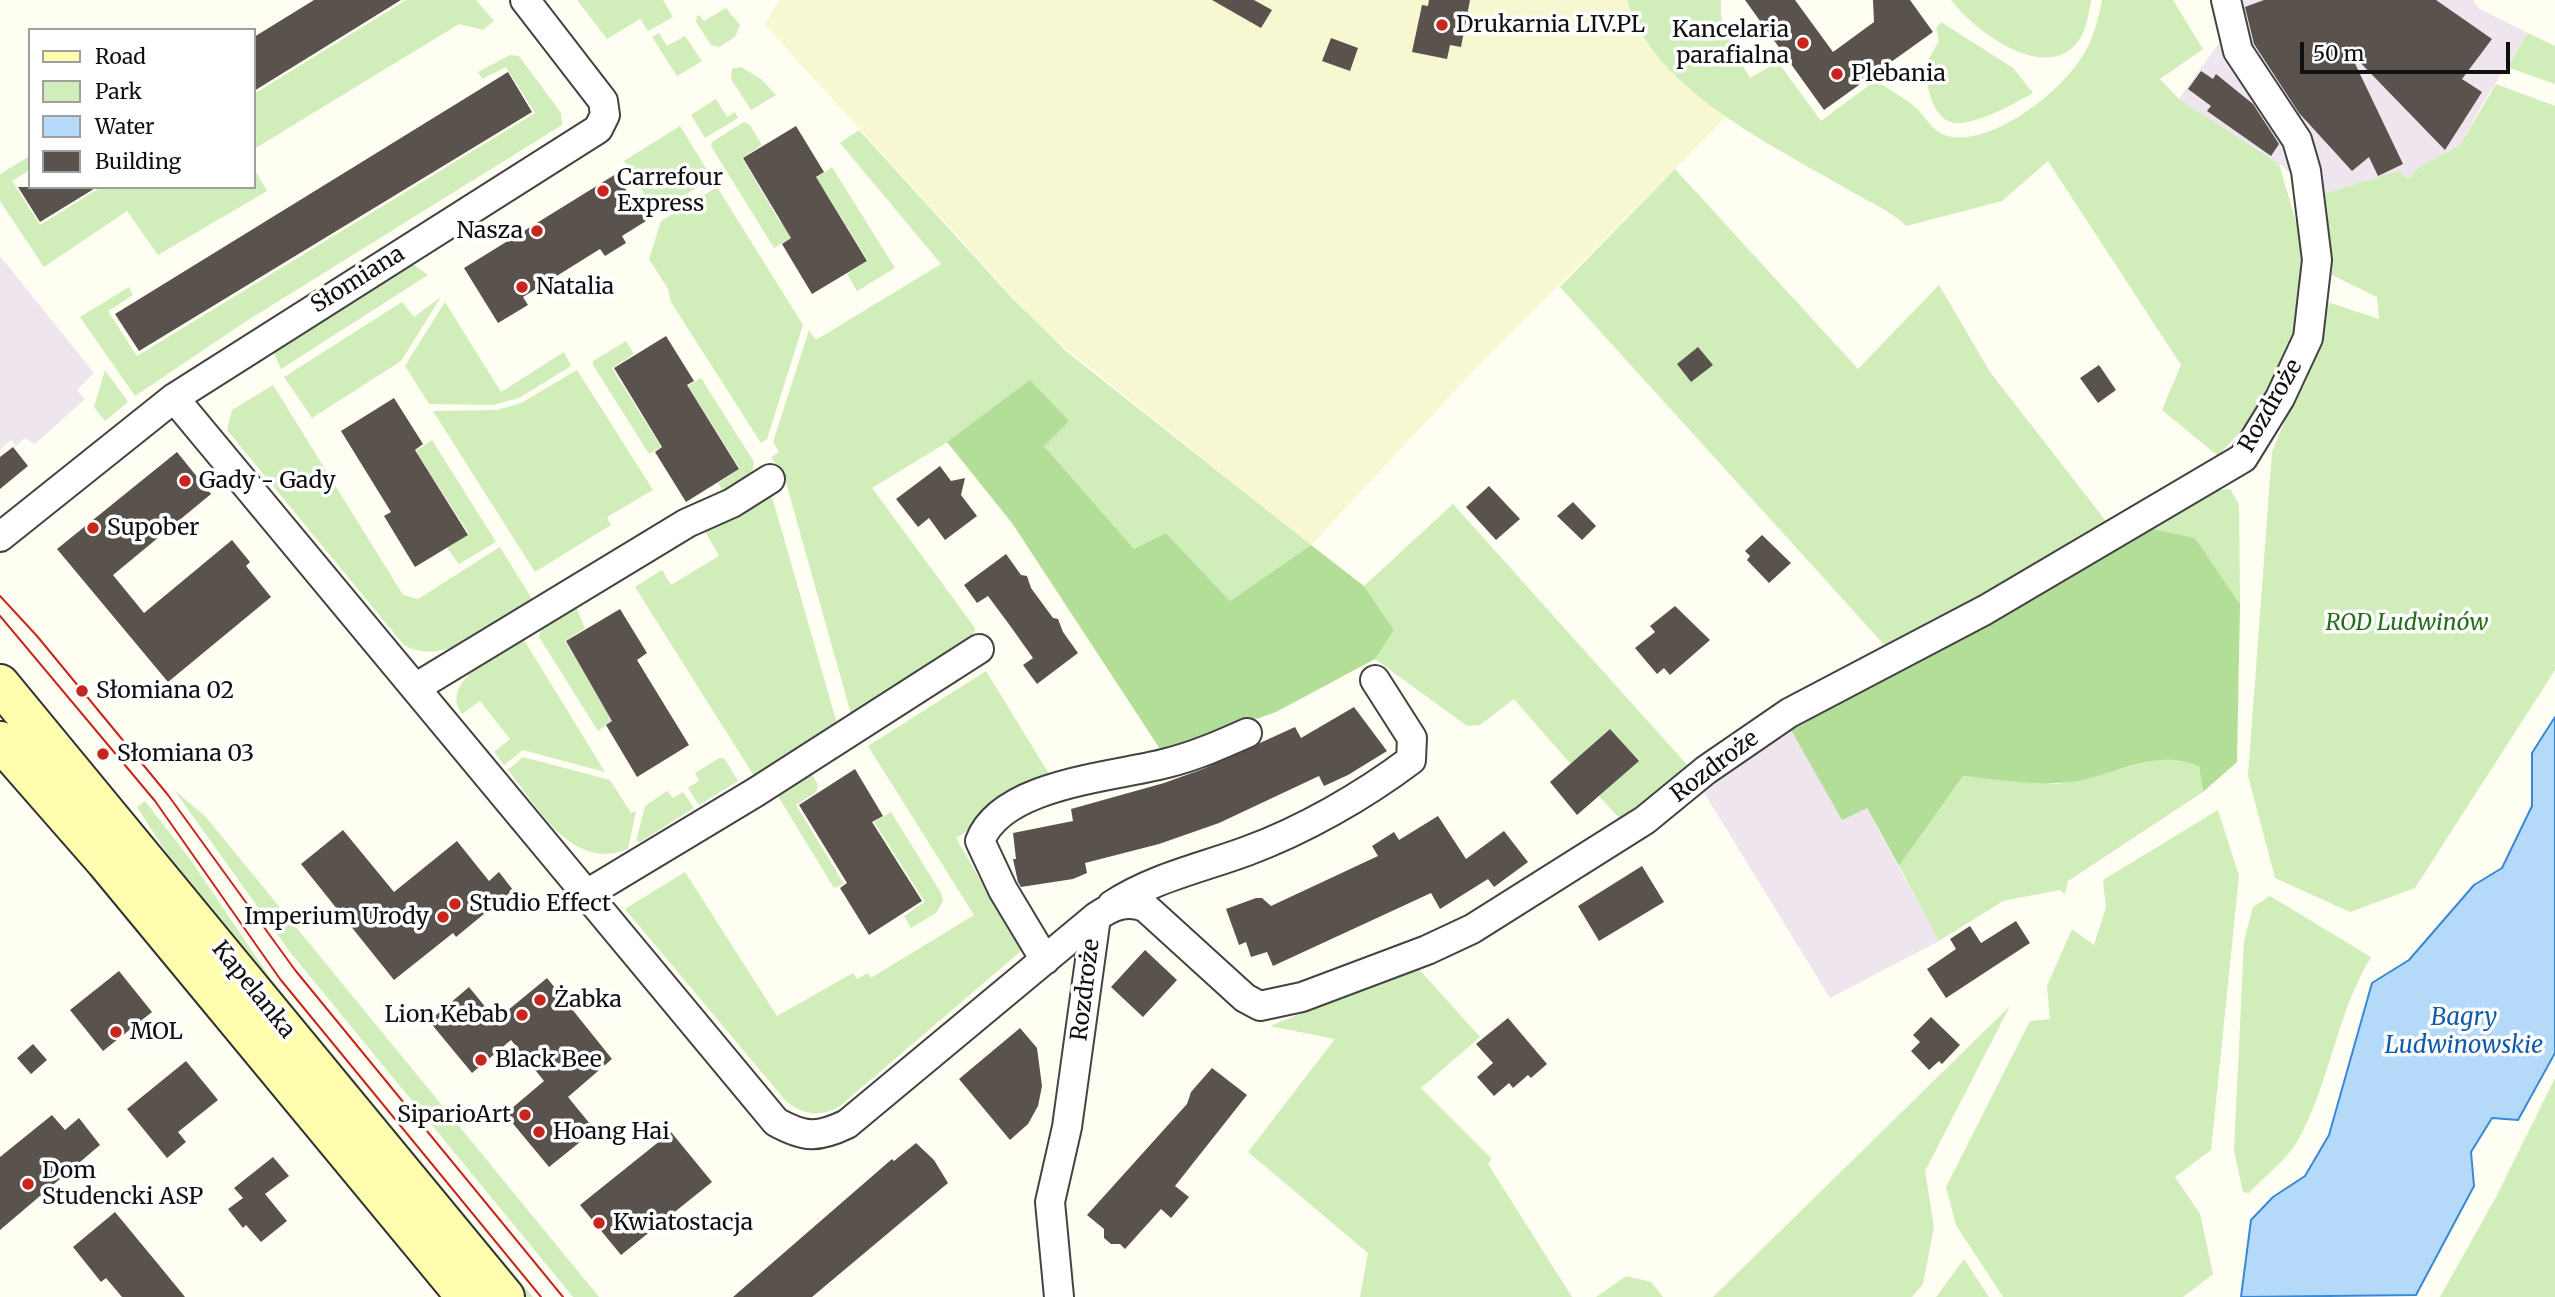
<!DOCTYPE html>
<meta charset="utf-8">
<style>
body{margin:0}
#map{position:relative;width:2555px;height:1297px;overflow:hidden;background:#fffef3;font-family:Merriweather,serif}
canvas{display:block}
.legend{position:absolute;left:28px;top:28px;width:228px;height:161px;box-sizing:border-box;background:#fff;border:2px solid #9f9f9f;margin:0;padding:9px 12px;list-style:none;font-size:21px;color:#101010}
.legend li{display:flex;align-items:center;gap:14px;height:35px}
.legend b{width:35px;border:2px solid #9f9f9f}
.scale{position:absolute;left:2300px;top:42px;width:210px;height:32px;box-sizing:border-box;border:4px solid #101010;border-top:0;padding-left:9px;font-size:21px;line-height:24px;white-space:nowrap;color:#101010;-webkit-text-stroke:5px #fff;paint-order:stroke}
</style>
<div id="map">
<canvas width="2555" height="1297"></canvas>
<ul class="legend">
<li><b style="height:9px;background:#fffdae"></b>Road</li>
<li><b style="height:19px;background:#d0edba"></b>Park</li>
<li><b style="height:19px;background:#b5daf9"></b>Water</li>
<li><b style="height:19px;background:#5a524c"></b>Building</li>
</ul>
<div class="scale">50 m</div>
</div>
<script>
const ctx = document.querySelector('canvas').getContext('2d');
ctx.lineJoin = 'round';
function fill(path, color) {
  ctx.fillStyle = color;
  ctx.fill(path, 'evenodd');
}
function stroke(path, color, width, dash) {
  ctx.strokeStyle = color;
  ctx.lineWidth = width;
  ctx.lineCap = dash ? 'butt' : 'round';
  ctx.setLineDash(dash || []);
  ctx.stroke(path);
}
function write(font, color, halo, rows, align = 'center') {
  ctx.font = font + ' Merriweather,serif';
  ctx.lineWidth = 7;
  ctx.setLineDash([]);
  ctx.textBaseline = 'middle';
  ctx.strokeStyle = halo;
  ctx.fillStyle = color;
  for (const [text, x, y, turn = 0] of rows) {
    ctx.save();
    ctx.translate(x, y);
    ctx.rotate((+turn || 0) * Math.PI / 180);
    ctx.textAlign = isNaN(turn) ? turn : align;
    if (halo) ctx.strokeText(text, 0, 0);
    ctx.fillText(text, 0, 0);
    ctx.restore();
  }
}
const industrial = new Path2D(`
 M 2215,0 L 2473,0 L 2478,8 L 2528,33 L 2486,98 L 2460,145 L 2419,167 L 2408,179 L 2398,171 L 2319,195 L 2279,164 L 2179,99 L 2219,43 Z
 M 0,256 L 94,373 L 77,390 L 85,399 L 35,444 L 25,438 L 16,446 L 11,440 L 0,450 Z
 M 1791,730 L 1842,819 L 1866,807 L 1939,941 L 1830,998 L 1703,791 Z`);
const farmland = new Path2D(`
 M 779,0 L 1627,0 L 1665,64 L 1726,117 L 1477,367 L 1311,545 L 1043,330 L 765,25 Z`);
const green = new Path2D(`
 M 406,0 L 476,0 L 494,21 L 483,30 L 459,24 L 254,149 L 254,94 Z
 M 577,0 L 663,0 L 673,17 L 648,31 L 640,19 L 607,39 Z
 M 1627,0 L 1721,0 C 1718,29 1737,54 1750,78 L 1778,62 L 1821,121 L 1876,80 C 1888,89 1906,99 1916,108 C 1928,119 1933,134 1952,137 C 1996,143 2062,91 2083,55 C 2094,38 2098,19 2102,0 L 2173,0 L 2203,49 L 2160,79 L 2179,99 L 2279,164 L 2305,253 L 2295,333 L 2283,366 L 2251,420 L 2218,456 L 2162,410 L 2181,365 L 2048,161 L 2002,201 L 1906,226 C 1892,211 1865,200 1847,189 C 1774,146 1652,89 1627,0 Z
 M 1951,0 L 2091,0 C 2089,12 2087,26 2081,37 C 2050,88 1975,32 1951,0 Z
 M 726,8 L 740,25 L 735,37 L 719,47 L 711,45 L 696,22 L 697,16 L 699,15 L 704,21 Z
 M 1941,22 L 2013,68 L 2033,93 C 2011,105 1987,119 1962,123 C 1934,127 1925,87 1927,66 C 1928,58 1935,48 1939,41 L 1936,28 Z
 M 659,33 L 667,46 L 685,36 L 702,61 L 677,76 L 652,37 Z
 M 2528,33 L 2555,46 L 2555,84 L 2507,67 Z
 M 510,55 L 519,56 L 561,113 L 562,125 L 248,320 L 135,396 L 80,317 L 129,287 L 133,295 L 108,311 L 137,356 L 535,113 L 506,67 L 482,79 L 478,72 Z
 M 741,67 L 761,79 L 776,95 L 751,110 L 731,79 L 732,69 Z
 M 2496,84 L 2555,106 L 2555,670 L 2415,888 L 2350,912 L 2275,878 L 2248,776 L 2272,452 L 2319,340 L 2327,302 L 2379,319 L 2377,297 L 2332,275 L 2319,195 L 2398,171 L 2408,179 L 2419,167 L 2460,145 Z
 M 716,99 L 727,117 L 735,112 L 738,118 L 705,138 L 691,115 Z
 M 744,122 L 750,125 L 762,145 L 742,158 L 780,222 L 784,220 L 794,236 L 774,248 L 711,146 L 712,142 Z
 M 680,126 L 712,178 L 656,213 L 624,161 Z
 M 859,130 L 1013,299 L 1067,352 L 1311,545 L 1230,601 L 1166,533 L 1134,549 L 1044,446 L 951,440 L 872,488 L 975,628 L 974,636 L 851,714 L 785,479 L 771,457 L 779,452 L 773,442 L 809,330 L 816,340 L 941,264 L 840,143 Z
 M 30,156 L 30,170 L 12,181 L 40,225 L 101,187 L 254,187 L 254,169 L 267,191 L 158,255 L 127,211 L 44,267 L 0,201 L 0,174 Z
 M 832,167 L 895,268 L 857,291 L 847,274 L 868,261 L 825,191 L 813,180 Z
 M 1675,169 L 1858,369 L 1939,285 L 1990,372 L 2109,525 L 1888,649 L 1560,287 Z
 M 717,187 L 803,325 L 767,439 L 761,443 L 671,302 L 668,289 L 649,259 L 661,221 Z
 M 410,262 L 428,275 L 281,369 L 272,349 Z
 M 441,297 L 401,361 L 312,418 L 284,377 L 402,302 L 414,317 Z
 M 445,302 L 501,392 L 564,352 L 571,366 L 519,398 L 493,405 L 429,404 L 405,366 Z
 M 626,341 L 634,354 L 612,368 L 661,447 L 649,454 L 593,365 L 593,361 Z
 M 105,370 L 128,402 L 105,421 L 94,407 Z
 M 577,370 L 653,490 L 607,517 L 611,525 L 535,572 L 433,411 L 497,410 L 521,403 Z
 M 701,378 L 754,462 L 752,476 L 726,496 L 718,483 L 740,469 L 688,386 Z
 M 273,385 L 403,595 L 418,599 L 500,547 L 532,599 C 496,621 447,669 404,645 L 227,430 L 232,410 Z
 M 432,440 L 496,542 L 459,564 L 447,548 L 469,534 L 416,451 Z
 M 2230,489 L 2239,504 L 2240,604 L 2195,538 L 2144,527 L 2210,491 Z
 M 770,490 L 838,727 L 756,779 L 635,587 L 662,570 L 671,585 L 719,556 L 704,529 Z
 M 1453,504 L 1689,767 L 1622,821 L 1599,796 L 1638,761 L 1610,729 L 1585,751 L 1574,768 L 1514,699 L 1480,725 L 1467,726 L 1375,659 L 1394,630 L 1364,586 Z
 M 576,607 L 585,628 L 565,641 L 603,705 L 615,718 L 598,731 L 539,637 L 541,629 Z
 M 524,640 L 605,772 L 523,750 L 504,765 L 494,752 L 510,739 L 480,701 L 462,714 C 438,680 501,654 524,640 Z
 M 986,671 L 1051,777 L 956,838 L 1021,951 L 840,1106 C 821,1118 802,1115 785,1100 L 625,909 L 685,872 L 777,1016 L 853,973 L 857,979 L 868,973 L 871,978 L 974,915 L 868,746 Z
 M 523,757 L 610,780 L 631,813 L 636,811 L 628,849 C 572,872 538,807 508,770 Z
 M 719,758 L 724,758 L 738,781 L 699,805 L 688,788 L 699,781 L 695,773 Z
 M 2157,760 L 2184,760 L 2199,766 L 2203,792 L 2068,881 L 2065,894 L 2060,890 L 2003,901 L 1939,941 L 1899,866 L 1963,776 L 2058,784 Z
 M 810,771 L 818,785 L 816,792 L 796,805 L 844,884 L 834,888 L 776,793 Z
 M 174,790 L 205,816 L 599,1297 L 573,1297 L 290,952 Z
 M 667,791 L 673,798 L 683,792 L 694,808 L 640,842 L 636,841 L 645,806 Z
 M 145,801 L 190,859 L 271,979 L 533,1297 L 523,1297 L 192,892 L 137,807 Z
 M 2218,810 L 2239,876 L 2211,1150 L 2175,1177 L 2200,1214 L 2213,1274 L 2183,1297 L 2003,1297 L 1956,1225 L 1946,1187 L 2030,1021 L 2050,1019 L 2047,986 L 2072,929 L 2094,945 L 2106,907 L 2103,880 Z
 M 891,812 L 941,893 L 943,901 L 936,913 L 911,928 L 904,916 L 925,902 L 874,822 Z
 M 2270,896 L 2371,957 C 2336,1014 2330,1084 2297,1142 C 2286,1160 2264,1177 2249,1193 L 2243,1192 L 2234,1151 L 2244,941 L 2253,907 Z
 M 1417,967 L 1480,1037 L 1421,1088 L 1492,1159 L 1488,1164 L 1572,1297 L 1360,1297 L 1368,1253 L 1248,1152 L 1335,1039 L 1270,1026 Z
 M 2010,1006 L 1925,1171 L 1934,1227 L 1923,1284 L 1912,1297 L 1713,1297 Z
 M 2555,1078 L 2555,1297 L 2440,1297 L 2496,1197 Z
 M 1964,1259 L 1989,1297 L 1936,1297 Z
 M 1626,1276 L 1651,1282 L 1663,1297 L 1596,1297 Z`);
const forest = new Path2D(`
 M 1030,380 L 1069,421 L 1044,446 L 1134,549 L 1166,533 L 1230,601 L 1311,545 L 1364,586 L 1394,630 L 1375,659 L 1276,712 L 1162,752 L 1012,523 L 947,442 Z
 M 2144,527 L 2195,538 L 2240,604 L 2237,762 L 2203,792 L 2199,766 C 2151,745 2104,783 2055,783 C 2025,784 1993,779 1963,776 L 1899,866 L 1867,808 L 1842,820 L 1791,730 L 1964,637 Z`);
const water = new Path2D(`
 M 2555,717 L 2555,1053 L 2518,1120 L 2492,1118 L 2471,1152 L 2474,1186 L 2416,1295 L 2241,1297 L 2251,1220 L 2273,1197 L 2305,1176 L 2329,1135 L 2372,983 L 2409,960 L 2474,885 L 2502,868 L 2532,806 L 2532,753 Z`);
const building = new Path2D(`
 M 314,0 L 401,0 L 254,91 L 254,37 Z
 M 1212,0 L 1254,0 L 1272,10 L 1261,28 Z
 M 1429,0 L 1470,0 L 1461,47 L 1450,45 L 1447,59 L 1412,52 L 1422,5 L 1428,6 Z
 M 1745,0 L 1795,0 L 1833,52 L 1874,22 L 1873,0 L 1910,0 L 1933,32 L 1824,110 Z
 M 2264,0 L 2436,0 L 2492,39 L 2462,79 L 2482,92 L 2445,150 L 2349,51 L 2403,164 L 2378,176 L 2369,157 L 2352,171 L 2299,113 L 2254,44 L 2245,7 Z
 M 1331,38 L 1358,48 L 1350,71 L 1322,61 Z
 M 2201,71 L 2213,79 L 2216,74 L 2253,104 L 2279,144 L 2271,156 L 2207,111 L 2211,106 L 2188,89 Z
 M 508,72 L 532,112 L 139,351 L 115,314 Z
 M 796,126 L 824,172 L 816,177 L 867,261 L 812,294 L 782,244 L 791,238 L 743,158 Z
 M 616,174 L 646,221 L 622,236 L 626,243 L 605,256 L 600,249 L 523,297 L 528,305 L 498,323 L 464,268 Z
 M 18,187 L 97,187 L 40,222 Z
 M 666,336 L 694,381 L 687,385 L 739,469 L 686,502 L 655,452 L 662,447 L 614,368 Z
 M 1698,347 L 1713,365 L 1691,382 L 1677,364 Z
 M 2099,365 L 2116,390 L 2098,403 L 2080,378 Z
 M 394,398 L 423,444 L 415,450 L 468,535 L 415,567 L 384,516 L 391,512 L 341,431 Z
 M 13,447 L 28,466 L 0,489 L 0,457 Z
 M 177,452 L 211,494 L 113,575 L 144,613 L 232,540 L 250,562 L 246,566 L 271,597 L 168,682 L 57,549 Z
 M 940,466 L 951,481 L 965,478 L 961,495 L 977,516 L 945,540 L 929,518 L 918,527 L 896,499 Z
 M 1489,486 L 1520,519 L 1496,540 L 1466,507 Z
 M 1573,502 L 1596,526 L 1582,540 L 1557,516 Z
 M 1762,535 L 1791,563 L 1769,583 L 1747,560 L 1750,556 L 1745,551 Z
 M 1006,554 L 1021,575 L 1027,576 L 1031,588 L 1053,618 L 1058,619 L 1063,632 L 1078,653 L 1037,684 L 1023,665 L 1033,658 L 1011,627 L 988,596 L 977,603 L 964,585 Z
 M 1675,606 L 1710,640 L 1670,675 L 1664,668 L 1657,674 L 1635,648 L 1655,632 L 1650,626 Z
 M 620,609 L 647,653 L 637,660 L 689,745 L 637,777 L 606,725 L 612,721 L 566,641 Z
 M 1354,707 L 1387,751 L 1348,775 L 1324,786 L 1319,776 L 1219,823 L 1159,844 L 1085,863 L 1087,873 L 1073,879 L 1021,887 L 1018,882 L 1013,859 L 1016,859 L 1013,833 L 1073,821 L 1071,809 L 1164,783 L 1203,769 L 1295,727 L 1301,738 Z
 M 1610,729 L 1639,761 L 1577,815 L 1550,782 Z
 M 855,769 L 883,816 L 872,822 L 922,901 L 869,935 L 840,888 L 847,883 L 799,805 Z
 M 1438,816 L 1466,859 L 1504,831 L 1528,862 L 1494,887 L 1488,879 L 1440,909 L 1431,893 L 1273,966 L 1267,952 L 1251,957 L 1246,942 L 1239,945 L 1226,909 L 1256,898 L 1262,898 L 1271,906 L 1378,856 L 1372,846 L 1394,832 L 1399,840 Z
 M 343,830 L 394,892 L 457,841 L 489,881 L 499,872 L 513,890 L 456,937 L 453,933 L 394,980 L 301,864 Z
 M 1642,866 L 1664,902 L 1599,941 L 1578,906 Z
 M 2016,921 L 2030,943 L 1946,998 L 1927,969 L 1956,949 L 1950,939 L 1970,926 L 1981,943 Z
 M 1145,950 L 1177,980 L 1143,1017 L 1111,987 Z
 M 119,971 L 152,1012 L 103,1051 L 70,1010 Z
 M 547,978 L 612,1059 L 568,1097 L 595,1130 L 549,1167 L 505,1114 L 544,1081 L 511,1040 L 472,1073 L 429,1021 L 469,987 L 496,1020 Z
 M 1931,1017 L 1960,1045 L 1942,1064 L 1939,1061 L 1929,1070 L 1911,1051 L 1920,1042 L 1913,1035 Z
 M 1508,1018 L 1547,1064 L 1531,1078 L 1528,1075 L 1513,1088 L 1509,1083 L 1494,1096 L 1477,1077 L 1493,1063 L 1476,1044 Z
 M 1020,1028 L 1037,1048 L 1042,1086 L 1038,1106 L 1028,1124 L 1010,1140 L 959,1079 Z
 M 33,1044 L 47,1060 L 31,1074 L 17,1058 Z
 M 186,1061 L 218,1100 L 178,1132 L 186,1142 L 167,1158 L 127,1109 Z
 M 1212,1068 L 1247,1095 L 1175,1186 L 1189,1197 L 1171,1218 L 1161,1209 L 1125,1249 L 1120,1244 L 1111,1244 L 1104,1238 L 1104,1229 L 1087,1215 L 1187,1104 L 1191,1092 Z
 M 52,1115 L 65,1130 L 79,1118 L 100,1145 L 0,1230 L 0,1157 Z
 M 671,1132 L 712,1182 L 621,1255 L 580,1205 Z
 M 916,1143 L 934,1160 L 948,1183 L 812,1297 L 733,1297 L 892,1159 L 894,1161 Z
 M 273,1157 L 289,1176 L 265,1194 L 287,1221 L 261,1242 L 246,1225 L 243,1228 L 228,1209 L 243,1198 L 234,1188 Z
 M 115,1212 L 158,1264 L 185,1297 L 122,1297 L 106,1278 L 101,1282 L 73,1247 Z`);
const street = new Path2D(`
 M 174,398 L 776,1122 C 805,1138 818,1138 847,1124 L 1096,917
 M 0,537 L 174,398 L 598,129 L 605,115 L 603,101 L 525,0
 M 415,688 L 687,523 L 732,503 L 770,479
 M 585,895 L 756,792 L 979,649
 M 1112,905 C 1153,878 1201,868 1247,851 C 1304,830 1363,796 1411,760 L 1412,738 L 1375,680
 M 1045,960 L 1003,890 L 980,841 C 1002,783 1115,777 1167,763 C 1195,756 1220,745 1247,733
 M 1059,1297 L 1050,1202 L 1067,1127 L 1096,917 C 1112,906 1126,900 1145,907 L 1245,998 L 1260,1006 L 1302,997 L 1427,950 L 1472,929 L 1645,820 L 1706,770 L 1789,713 L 1985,610 L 2243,458 L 2280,398 L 2308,338 L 2317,260 L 2306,171 L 2297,140 L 2238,51 L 2226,0`);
const secondary = new Path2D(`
 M 0,684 L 505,1297
 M 0,741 L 106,862 L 466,1297`);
const tram = new Path2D(`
 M 0,596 L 37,636 L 168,795 L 295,970 L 563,1297
 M 0,616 L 155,801 L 280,979 L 541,1297`);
const markers = [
 [1442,25,7,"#c9251f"],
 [1803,43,7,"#c9251f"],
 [1837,74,7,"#c9251f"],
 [603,191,7,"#c9251f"],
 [537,231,7,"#c9251f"],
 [522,287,7,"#c9251f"],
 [185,481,7,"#c9251f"],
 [93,528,7,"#c9251f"],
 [82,691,7,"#c9251f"],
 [103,754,7,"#c9251f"],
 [455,904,7,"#c9251f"],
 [443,917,7,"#c9251f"],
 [540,1000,7,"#c9251f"],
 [522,1015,7,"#c9251f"],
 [116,1032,7,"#c9251f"],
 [481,1060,7,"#c9251f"],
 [525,1115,7,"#c9251f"],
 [539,1132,7,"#c9251f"],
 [28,1184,7,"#c9251f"],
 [599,1223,7,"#c9251f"]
];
const poiNames = [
 ["Drukarnia LIV.PL",1456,25],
 ["Kancelaria",1789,30,"right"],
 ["parafialna",1789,56,"right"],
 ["Plebania",1851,74],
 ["Carrefour",617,178],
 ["Express",617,204],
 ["Nasza",523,231,"right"],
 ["Natalia",536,287],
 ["Gady - Gady",199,481],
 ["Supober",107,528],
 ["Słomiana 02",96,691],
 ["Słomiana 03",117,754],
 ["Studio Effect",469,904],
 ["Imperium Urody",429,917,"right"],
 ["Żabka",554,1000],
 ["Lion Kebab",508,1015,"right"],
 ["MOL",130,1032],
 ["Black Bee",495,1060],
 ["SiparioArt",511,1115,"right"],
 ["Hoang Hai",553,1132],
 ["Dom",42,1171],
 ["Studencki ASP",42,1197],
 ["Kwiatostacja",613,1223]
];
const streetNames = [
 ["Słomiana",358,280,-32],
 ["Rozdroże",2271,406,-60],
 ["Rozdroże",1715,767,-37],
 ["Kapelanka",253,990,51],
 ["Rozdroże",1086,990,-83]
];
const parkNames = [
 ["ROD Ludwinów",2407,623]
];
const waterNames = [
 ["Bagry",2464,1018],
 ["Ludwinowskie",2464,1046]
];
fill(industrial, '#eee5ef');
fill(farmland, '#f7f7d1');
fill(green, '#d0edba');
fill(forest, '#b2de98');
fill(water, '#b5daf9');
stroke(water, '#3889d5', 2);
fill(building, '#5a524c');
stroke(street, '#434343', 32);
stroke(secondary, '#323232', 42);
stroke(street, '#fff', 28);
stroke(secondary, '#fffdae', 38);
stroke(tram, '#c9251f', 2);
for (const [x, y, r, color] of markers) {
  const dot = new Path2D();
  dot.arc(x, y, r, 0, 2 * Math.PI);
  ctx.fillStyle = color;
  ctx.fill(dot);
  stroke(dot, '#fff', 2.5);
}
write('23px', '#101010', '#fff', poiNames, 'left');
write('23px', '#101010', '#fff', streetNames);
write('italic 23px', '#266d1c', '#fff', parkNames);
write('italic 24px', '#115baa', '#fff', waterNames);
</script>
